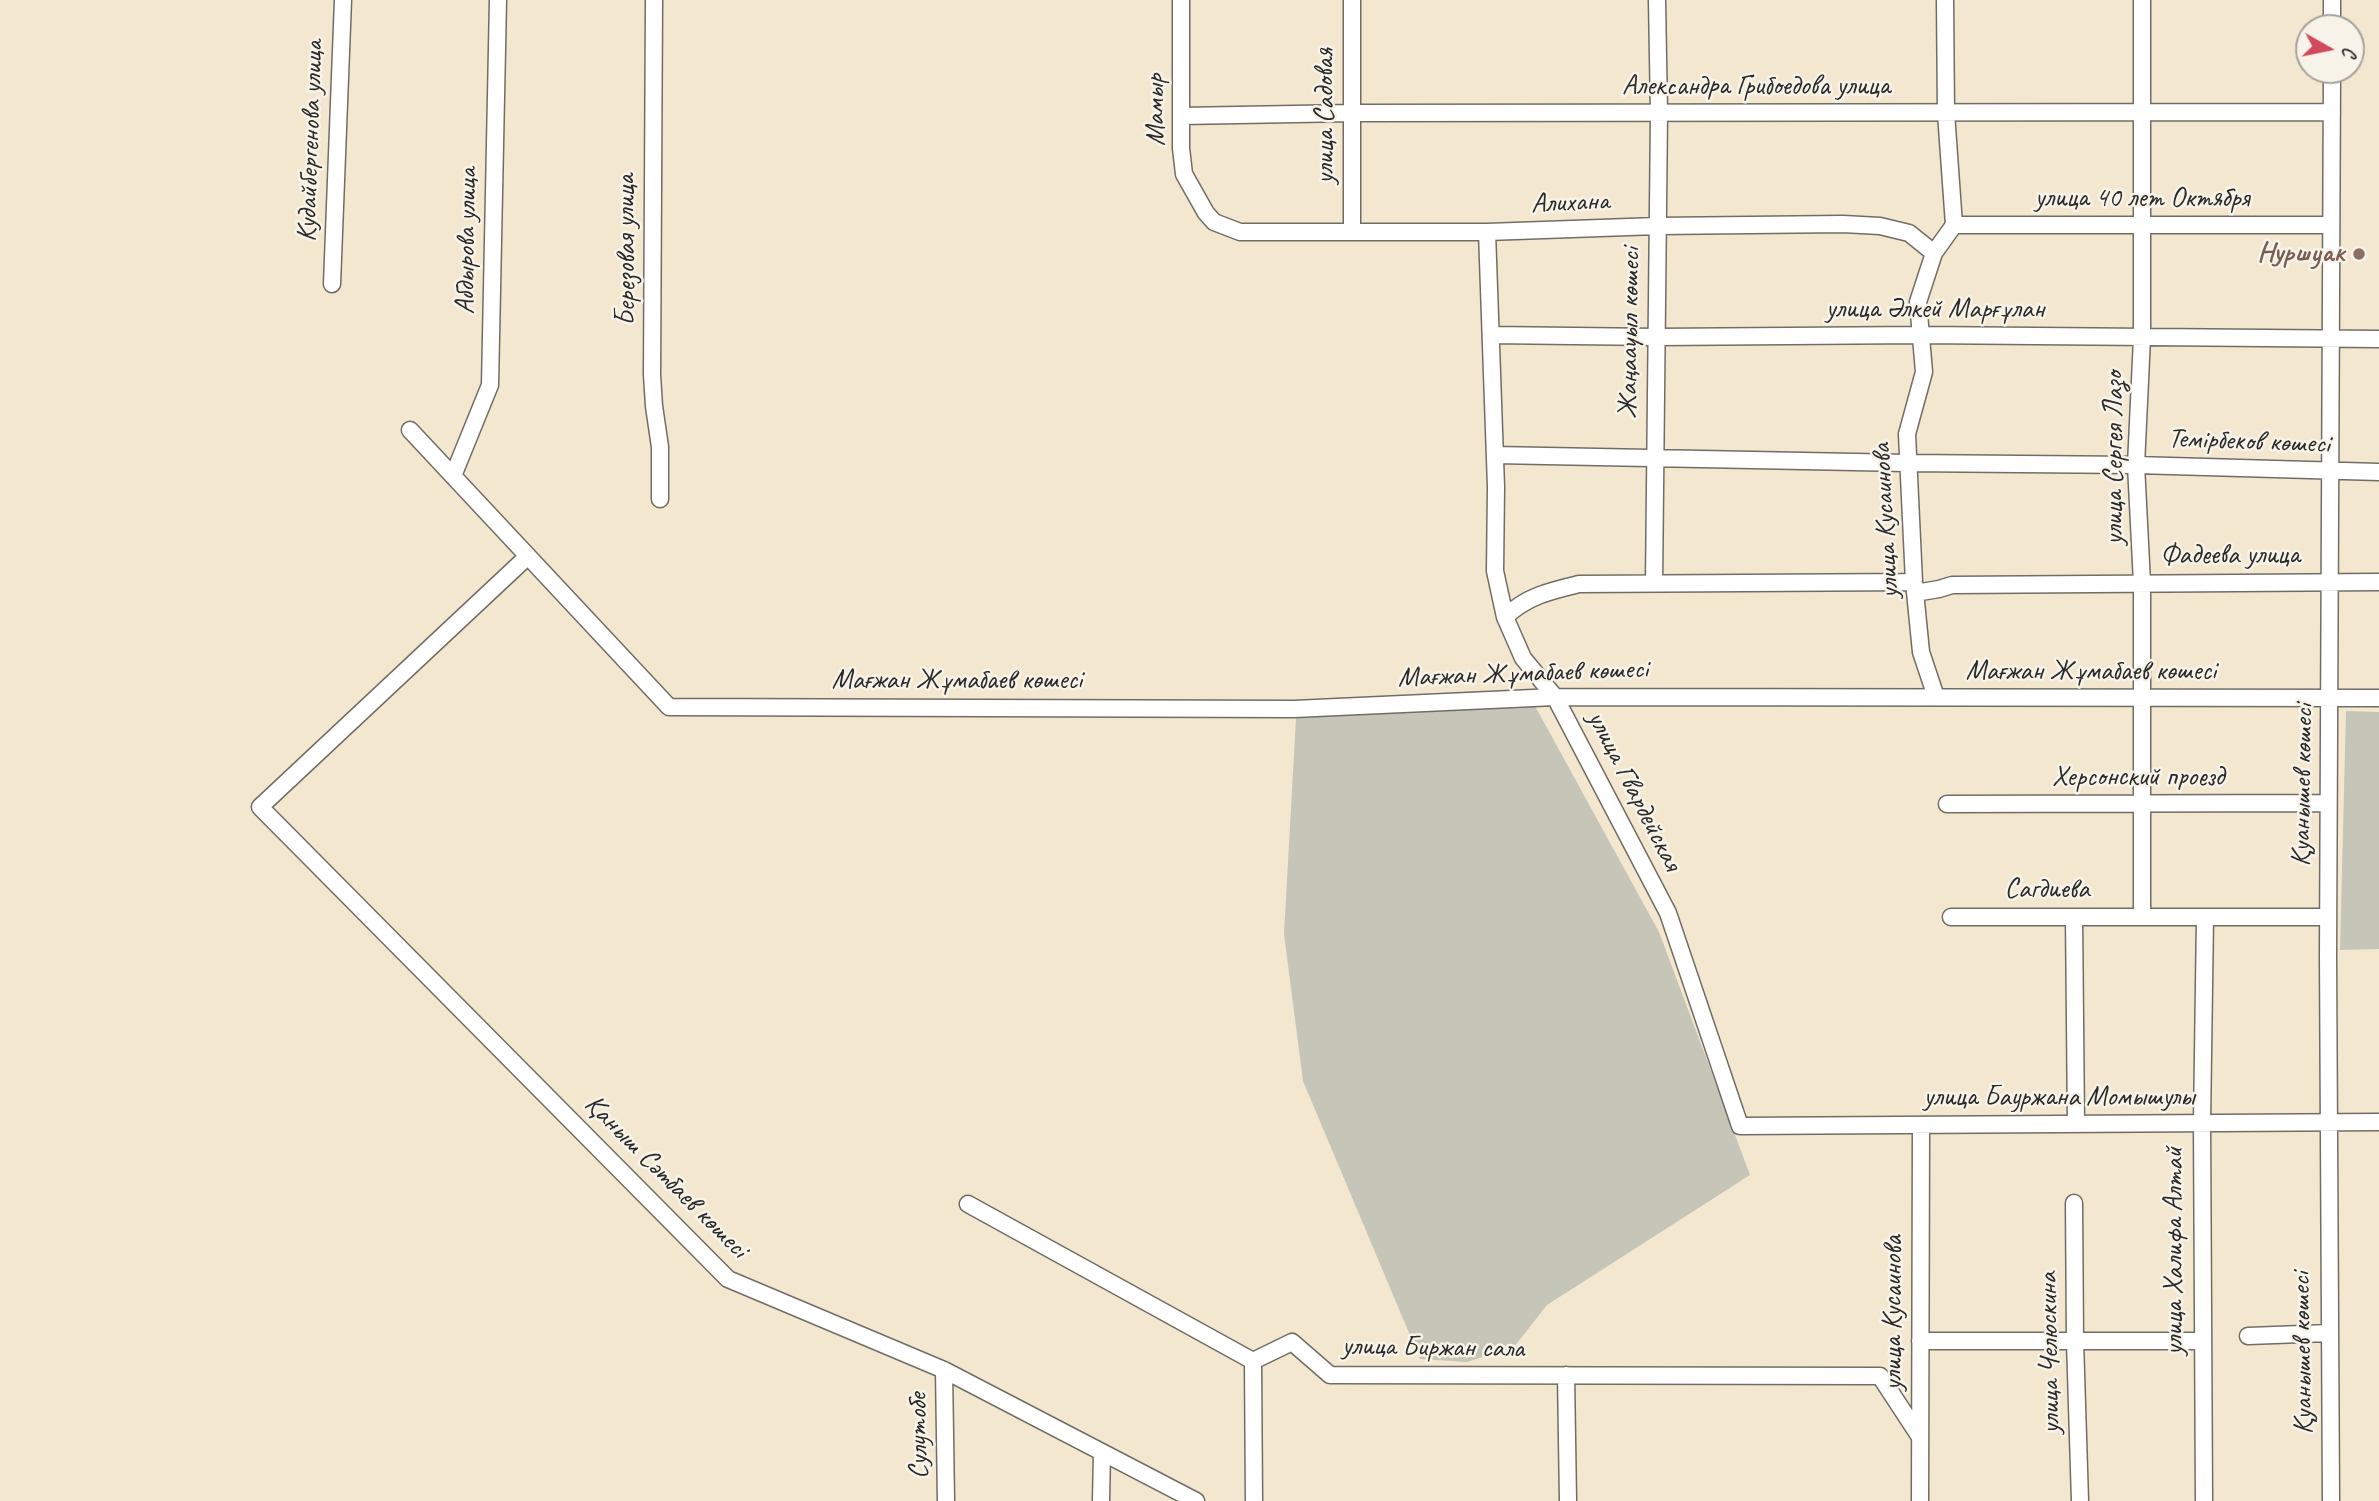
<!DOCTYPE html>
<meta charset="utf-8">
<style>
body{margin:0}
#map{position:relative;width:2379px;height:1501px;overflow:hidden;background:#f3e7d0;font-family:Caveat,sans-serif}
canvas{display:block}
.north{position:absolute;left:2295px;top:14px;width:70px;height:70px;box-sizing:border-box;background:#f7f3e8;border:2px solid #a5a39c;border-radius:50%;rotate:99deg;font-size:19px;font-weight:700;line-height:28px;text-align:center;color:#2b2b2b}
.north::after{content:'';display:block;margin:auto;width:24px;height:32px;background:#d1495b;clip-path:polygon(50% 0,100% 100%,50% 72%,0 100%)}
</style>
<div id="map">
<canvas width="2379" height="1501"></canvas>
<div class="north">С</div>
</div>
<script>
const ctx = document.querySelector('canvas').getContext('2d');
ctx.lineJoin = 'round';
function fill(path, color) {
  ctx.fillStyle = color;
  ctx.fill(path, 'evenodd');
}
function stroke(path, color, width, dash) {
  ctx.strokeStyle = color;
  ctx.lineWidth = width;
  ctx.lineCap = dash ? 'butt' : 'round';
  ctx.setLineDash(dash || []);
  ctx.stroke(path);
}
function write(font, color, halo, rows, align = 'center') {
  ctx.font = font + ' Caveat,sans-serif';
  ctx.lineWidth = 5;
  ctx.setLineDash([]);
  ctx.textBaseline = 'middle';
  ctx.strokeStyle = halo;
  ctx.fillStyle = color;
  for (const [text, x, y, turn = 0] of rows) {
    ctx.save();
    ctx.translate(x, y);
    ctx.rotate((+turn || 0) * Math.PI / 180);
    ctx.textAlign = isNaN(turn) ? turn : align;
    if (halo) ctx.strokeText(text, 0, 0);
    ctx.fillText(text, 0, 0);
    ctx.restore();
  }
}
const industrial = new Path2D(`
 M 1535,706 L 1659,932 L 1750,1175 L 1547,1305 L 1514,1347 L 1467,1362 L 1420,1359 L 1303,1081 L 1284,934 L 1296,718 Z
 M 2346,711 L 2379,712 L 2379,949 L 2340,950 Z`);
const minor = new Path2D(`
 M 654,0 L 652,375 L 654,406 L 660,447 L 660,499
 M 1181,0 L 1181,148 L 1184,174 L 1206,213 L 1214,222 L 1240,232 L 1487,232 L 1657,226 L 1843,224 L 1880,226 L 1909,233 L 1934,253
 M 1945,0 L 1946,113 L 1954,225
 M 2142,0 L 2142,338 L 2136,465 L 2142,583 L 2142,917
 M 2332,28 L 2332,0
 M 1181,116 L 1352,113 L 2332,112
 M 1954,225 L 2331,225
 M 1352,232 L 1352,0
 M 1487,232 L 1496,487 L 1495,571 L 1505,617 L 1523,658 L 1555,697 L 1668,913 L 1740,1126 L 2379,1122
 M 332,284 L 343,0
 M 1491,335 L 1656,337 L 1921,335 L 2379,339
 M 410,430 L 669,707 L 1294,709 L 1555,697 L 2379,698
 M 1495,455 L 1906,463 L 2136,465 L 2379,472
 M 453,476 L 490,385 L 498,0
 M 528,556 L 260,807 L 728,1279 L 944,1370 L 1196,1501
 M 1654,583 L 1659,113 L 1657,0
 M 1915,593 L 1939,589 L 1952,585 L 2379,582
 M 1505,617 C 1527,596 1550,591 1579,584 L 1914,582
 M 1936,697 L 1921,652 L 1914,582 L 1907,434 L 1924,372 L 1918,302 L 1934,253 L 1954,225
 M 1947,804 L 2328,803
 M 1951,917 L 2328,917
 M 2074,917 L 2076,1124
 M 2074,1203 L 2075,1341 L 2080,1501
 M 968,1204 L 1253,1361 L 1292,1342 L 1330,1375 L 1880,1376 L 1920,1437
 M 2248,1336 L 2329,1333
 M 1920,1341 L 2201,1341
 M 1253,1361 L 1254,1501
 M 944,1370 L 946,1501
 M 1566,1375 L 1568,1501
 M 1101,1501 L 1102,1452
 M 1920,1501 L 1921,1125
 M 2204,1501 L 2202,1123 L 2205,917
 M 2331,1501 L 2328,955 L 2332,70`);
const markers = [
 [2359,254,7,"#8d6e63"]
];
const streetNames = [
 ["Александра Грибоедова улица",1756,87],
 ["Мамыр",1156,110,-91],
 ["улица Садовая",1326,116,-90],
 ["Кудайбергенова улица",311,141,-88],
 ["улица 40 лет Октября",2142,199],
 ["Алихана",1570,203,-2],
 ["Абдырова улица",467,241,-89],
 ["Березовая улица",627,250,-90],
 ["улица Әлкей Марғұлан",1935,310],
 ["Жаңаауыл көшесі",1630,333,-89],
 ["Темірбеков көшесі",2249,442,2],
 ["улица Сергея Лазо",2115,458,-90],
 ["улица Кусаинова",1886,521,-93],
 ["Фадеева улица",2230,556],
 ["Мағжан Жұмабаев көшесі",2091,672],
 ["Мағжан Жұмабаев көшесі",1523,674,-2],
 ["Мағжан Жұмабаев көшесі",957,681],
 ["Херсонский проезд",2138,778],
 ["Қуанышев көшесі",2303,785,-89],
 ["улица Гвардейская",1634,791,63],
 ["Сагдиева",2047,890],
 ["улица Бауржана Момышулы",2059,1098],
 ["Қаныш Сәтбаев көшесі",666,1177,45],
 ["улица Халифа Алтай",2175,1251,-90],
 ["улица Кусаинова",1894,1313,-90],
 ["улица Биржан сала",1433,1348,1],
 ["улица Челюскина",2050,1353,-91],
 ["Қуанышев көшесі",2303,1353,-91],
 ["Сулутобе",919,1436,-91]
];
const educationNames = [
 ["Нуршуак",2345,254]
];
fill(industrial, '#c5c5b8');
stroke(minor, '#716d65', 19);
stroke(minor, '#fff', 16);
for (const [x, y, r, color] of markers) {
  const dot = new Path2D();
  dot.arc(x, y, r, 0, 2 * Math.PI);
  ctx.fillStyle = color;
  ctx.fill(dot);
  stroke(dot, '#f7f3e8', 2.5);
}
write('28px', '#2b2b2b', '#f7f3e8', streetNames);
write('bold 28px', '#785e54', '#f7f3e8', educationNames, 'right');
</script>
